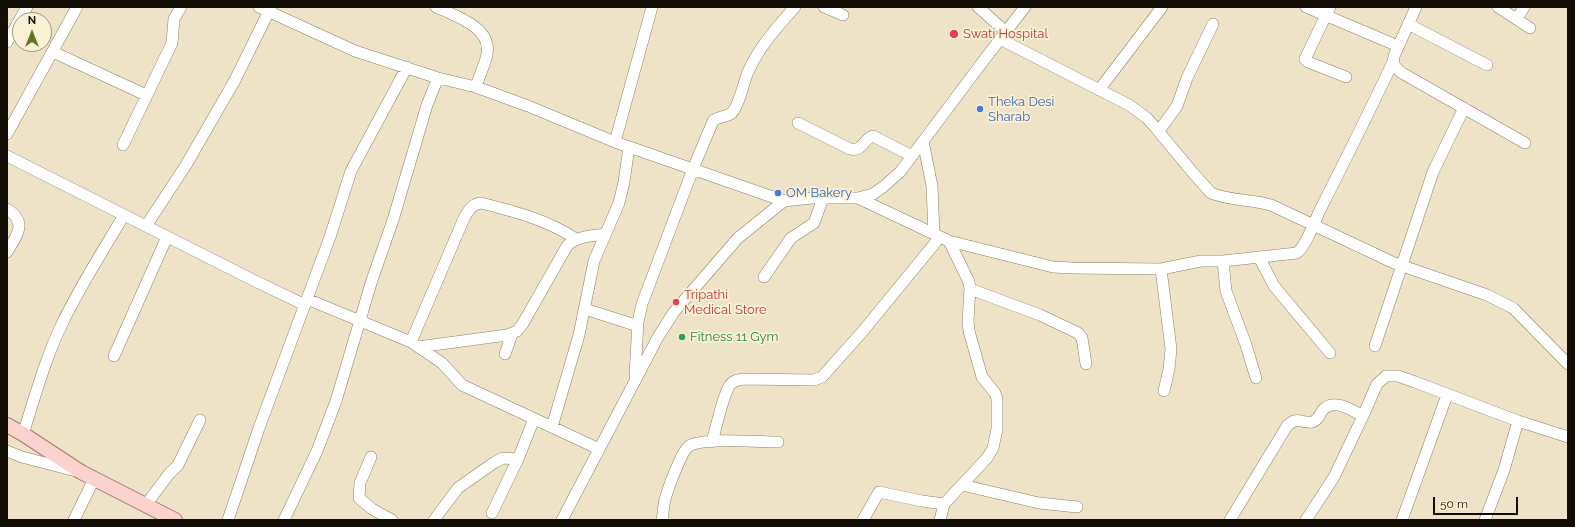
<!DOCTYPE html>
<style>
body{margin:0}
#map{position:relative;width:1575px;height:527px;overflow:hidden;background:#eee3c7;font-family:Raleway,sans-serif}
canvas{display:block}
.frame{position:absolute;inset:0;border:8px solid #120e05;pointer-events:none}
.north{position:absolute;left:12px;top:12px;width:40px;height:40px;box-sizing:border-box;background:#fbf1d4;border:1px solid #9e9681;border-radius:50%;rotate:0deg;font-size:11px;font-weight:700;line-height:16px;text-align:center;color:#120e05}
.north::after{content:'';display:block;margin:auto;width:14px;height:18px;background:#61782a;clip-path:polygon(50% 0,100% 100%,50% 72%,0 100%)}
.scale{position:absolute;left:1433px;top:497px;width:85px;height:18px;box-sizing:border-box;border:2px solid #120e05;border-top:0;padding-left:5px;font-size:12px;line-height:14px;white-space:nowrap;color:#120e05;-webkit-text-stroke:3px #fbf1d4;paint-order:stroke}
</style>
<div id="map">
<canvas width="1575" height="527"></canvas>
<div class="frame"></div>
<div class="north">N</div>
<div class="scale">50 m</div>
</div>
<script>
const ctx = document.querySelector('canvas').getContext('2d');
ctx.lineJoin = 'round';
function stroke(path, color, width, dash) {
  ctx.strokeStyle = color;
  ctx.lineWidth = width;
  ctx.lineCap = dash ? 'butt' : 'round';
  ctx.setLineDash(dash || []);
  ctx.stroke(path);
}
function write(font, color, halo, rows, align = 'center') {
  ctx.font = font + ' Raleway,sans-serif';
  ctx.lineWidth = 3.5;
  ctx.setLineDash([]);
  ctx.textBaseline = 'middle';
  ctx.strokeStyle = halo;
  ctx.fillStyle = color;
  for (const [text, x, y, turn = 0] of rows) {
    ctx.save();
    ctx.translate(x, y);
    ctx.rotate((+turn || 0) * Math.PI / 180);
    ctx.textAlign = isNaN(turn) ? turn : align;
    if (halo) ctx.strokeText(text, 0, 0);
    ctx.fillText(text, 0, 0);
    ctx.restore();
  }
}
const minor = new Path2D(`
 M 259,7 L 355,51 L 438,78 L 476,87 L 528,106 L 615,142 L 784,201
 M 436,7 C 455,16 492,27 487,54 C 485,65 479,76 476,87
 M 824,7 L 843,15
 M 978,7 L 1006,32
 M 1306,7 L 1398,46
 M 1330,7 L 1305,59 L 1308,62 L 1346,77
 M 1416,7 L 1394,56 C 1392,65 1396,68 1402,73 L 1525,143
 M 1498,7 L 1530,28
 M 1517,19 L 1524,7
 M 1408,24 L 1487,65
 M 1000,39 L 1129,105 L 1147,118 L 1154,126 L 1194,174 L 1211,193 C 1230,201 1251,199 1271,205 L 1394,263 L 1487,295 L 1513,308 L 1568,364
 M 7,42 L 27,7
 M 53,52 L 146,95
 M 1099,90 L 1162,7
 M 798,123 L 850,149 C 863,152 863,139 873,136 L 912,156
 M 1159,131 L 1177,106 L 1187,78 L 1213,24
 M 7,134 L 77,7
 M 923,141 L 932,186 L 934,234
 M 615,142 L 652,7
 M 123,145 L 172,43 L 174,19 L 181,7
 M 7,156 L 255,281 L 305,305
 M 858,198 L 949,241 L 1053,267 L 1072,268 L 1161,269 L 1201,261 L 1223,261 L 1297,253 C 1307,244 1314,223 1320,210 C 1345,161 1369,112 1393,62
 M 7,209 C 28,222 17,236 7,252
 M 146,226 L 186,165 L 235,80 L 271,7
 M 1259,257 L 1274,286 L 1330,353
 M 1223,261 L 1226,291 L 1246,345 L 1256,378
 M 1161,269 L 1171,349 L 1169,369 L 1164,391
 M 764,277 L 791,238 L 814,223 L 823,198
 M 970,289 L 1040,315 L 1078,333 L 1082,338 L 1086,364
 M 307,299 L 411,342 L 442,363 L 462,385 L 599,449
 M 585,309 L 638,326
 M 411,342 L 465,216 C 470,209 472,204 481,203 C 513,211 548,220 576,239
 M 1375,346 L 1433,172 L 1464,108
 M 418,347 L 507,335 L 517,331 L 522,325 L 567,246 C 576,236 592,236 605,234
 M 505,354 L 512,334
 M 114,356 L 167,237
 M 635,376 L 638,322 L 642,304 L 693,169 L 713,121 C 719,115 730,118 734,110 C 741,99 743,84 748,72 C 759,47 777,27 795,7
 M 1518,421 L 1568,437
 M 552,427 L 579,335 L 594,261 L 619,203 L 624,182 L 629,147
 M 23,434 C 35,397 45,359 62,324 C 80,286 103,251 124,215
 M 712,442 C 716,429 723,394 730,385 C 733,380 739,380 744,379 L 814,380 L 822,377 L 863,331 L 940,237
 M 7,451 L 22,457 L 76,471
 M 371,457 L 360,483 L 359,498 L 372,509 L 392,520
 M 962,485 L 1039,503 L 1077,507
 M 145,506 L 169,474 L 178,465 L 200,420
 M 492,513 L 518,459 L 534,419
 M 74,520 L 94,479
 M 228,520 L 259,428 L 330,237 L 351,171 L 407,67
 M 284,520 L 317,451 L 336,401 L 372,280 L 393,220 L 427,105 L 438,78
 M 434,520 L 458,488 L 495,462 L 503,458 L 518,459
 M 562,520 L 658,337 L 674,312 L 738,238 L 784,201 L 812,198 L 858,198 L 873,194 L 883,187 L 900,172 L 984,60 L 1025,7
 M 662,520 C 663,515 663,510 664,505 C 665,495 682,450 689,446 C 703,437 759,442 778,442
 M 863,520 L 879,492 L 922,501 L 944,504
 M 940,520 L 944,504 L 987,458 L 993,448 L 997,429 L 997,399 L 995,393 L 982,377 L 969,331 L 968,321 L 970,289 L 969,282 L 949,241
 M 1230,520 L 1287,426 C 1298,415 1301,424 1312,422 C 1318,420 1319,416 1322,411 C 1333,397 1351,410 1363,416
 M 1306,520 L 1334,477 L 1363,416 L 1377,384 L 1386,376 L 1398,376 L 1415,382 L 1518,421 L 1504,470 L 1485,520
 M 1402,520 L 1447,395`);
const major = new Path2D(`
 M 7,425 L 23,434 L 81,472 L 175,520`);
const markers = [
 [954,34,5,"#e0444e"],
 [980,109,4,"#3f7fe0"],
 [778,193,4,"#3f7fe0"],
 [676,302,4,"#e0444e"],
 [682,337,4,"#2e9e5b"]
];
const healthNames = [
 ["Swati Hospital",963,34],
 ["Tripathi",684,295],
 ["Medical Store",684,310]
];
const shopNames = [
 ["Theka Desi",988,102],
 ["Sharab",988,117],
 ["OM Bakery",786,193]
];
const leisureNames = [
 ["Fitness 11 Gym",690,337]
];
stroke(minor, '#8a8167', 12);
stroke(major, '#a77b72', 16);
stroke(minor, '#fff', 11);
stroke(major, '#fad3ce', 14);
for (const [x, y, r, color] of markers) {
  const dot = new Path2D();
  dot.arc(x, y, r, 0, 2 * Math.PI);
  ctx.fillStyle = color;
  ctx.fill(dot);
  stroke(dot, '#fbf1d4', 1.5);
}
write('13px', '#be3a42', '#fbf1d4', healthNames, 'left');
write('13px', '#366cbe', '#fbf1d4', shopNames, 'left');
write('13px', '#27864d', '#fbf1d4', leisureNames, 'left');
</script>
